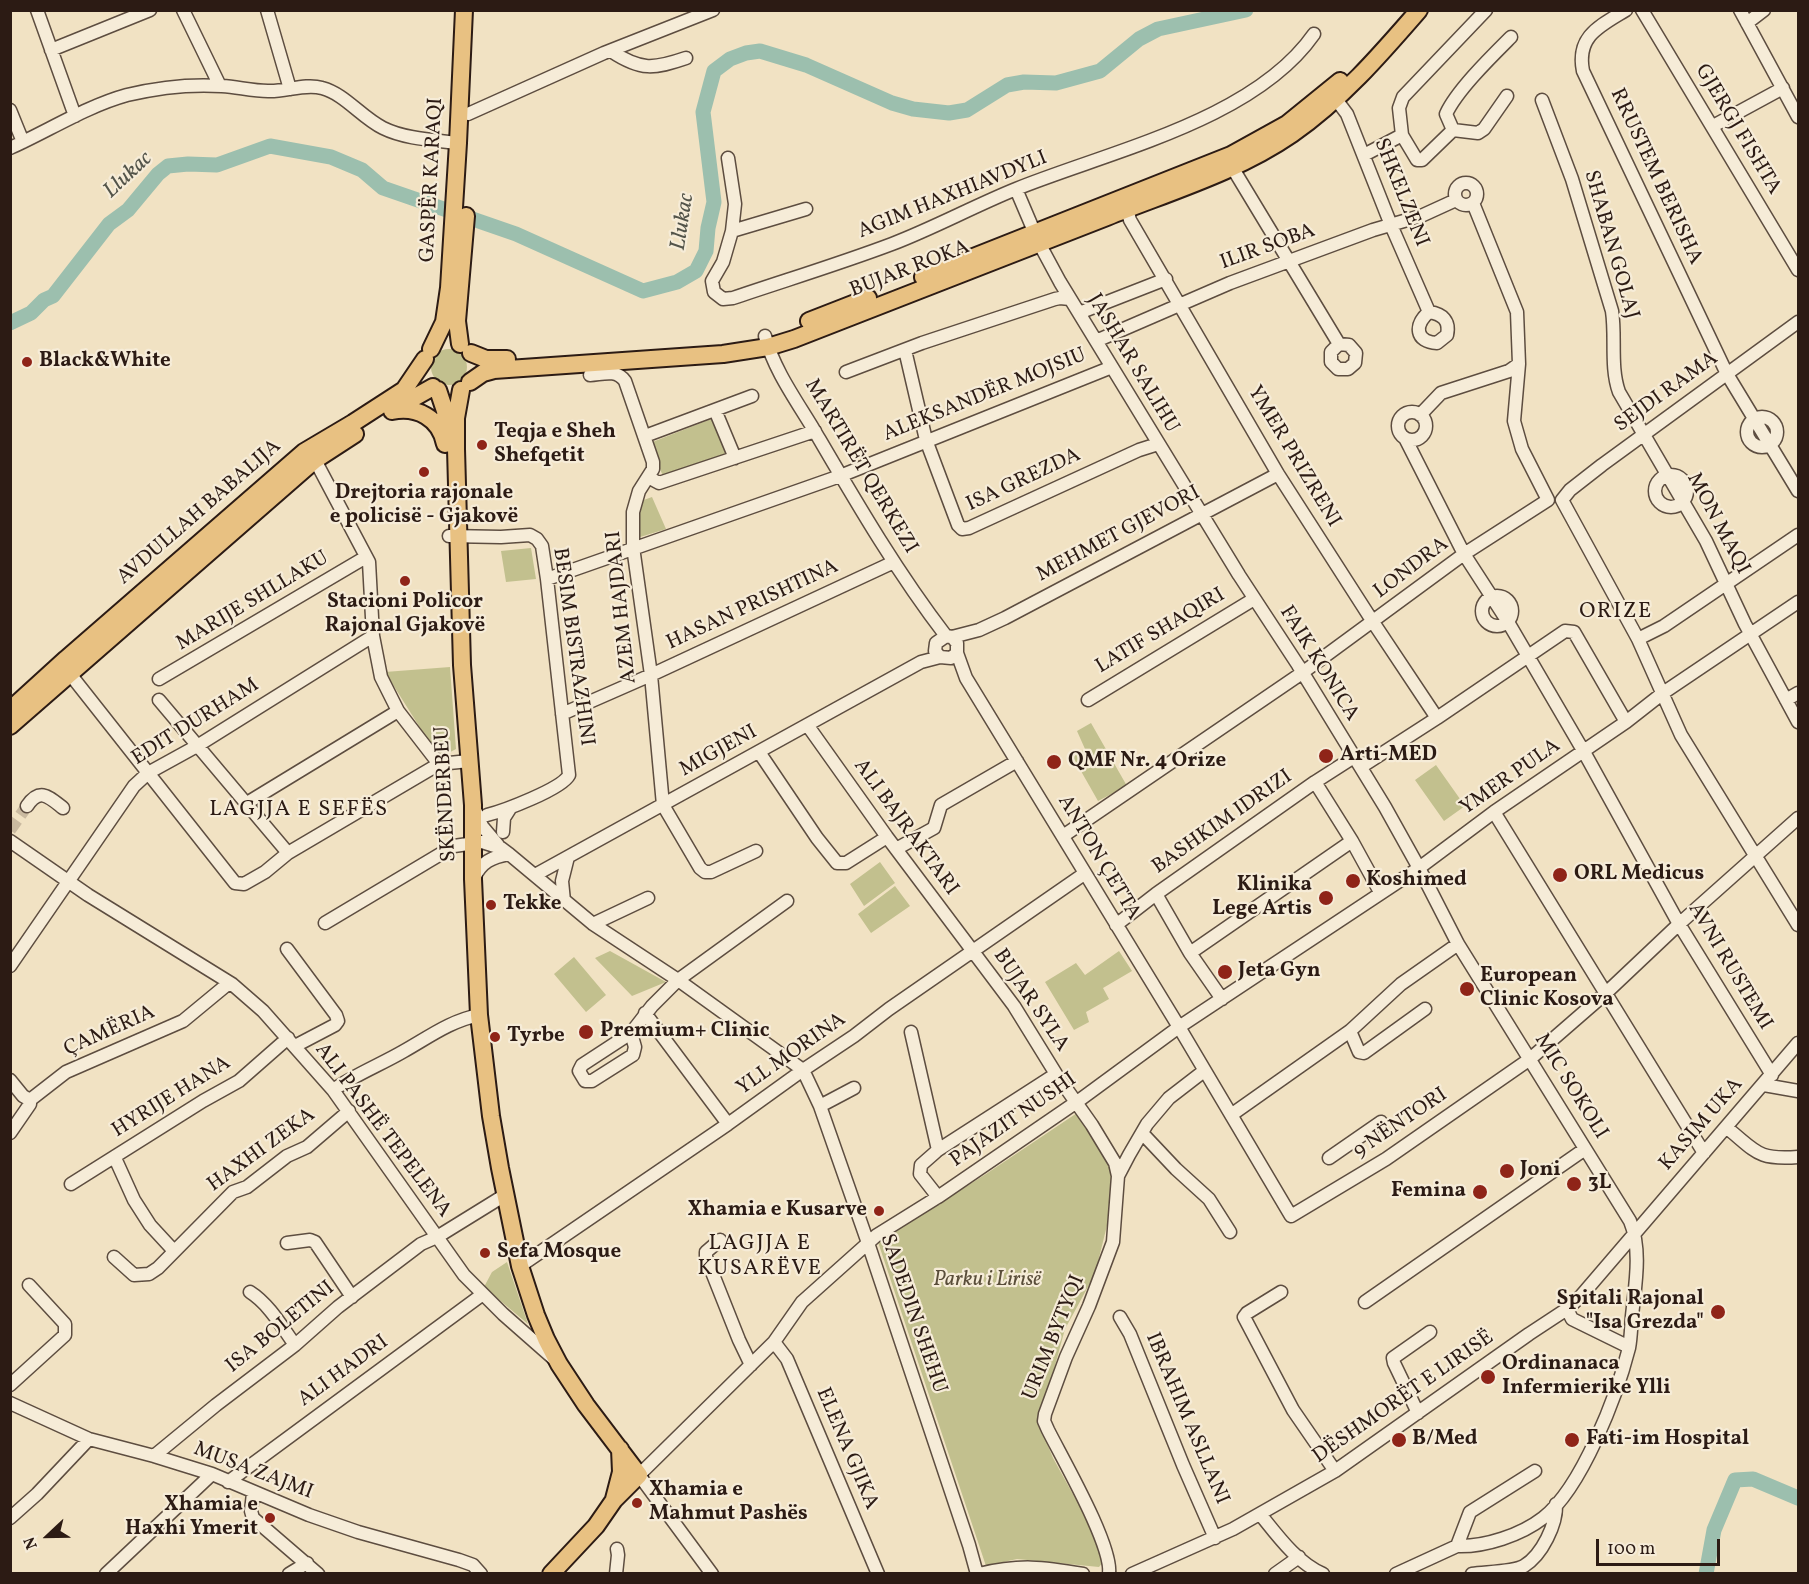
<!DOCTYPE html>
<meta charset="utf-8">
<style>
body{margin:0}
#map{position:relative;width:1809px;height:1584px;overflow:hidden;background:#f1e2c3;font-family:Vollkorn,serif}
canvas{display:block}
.frame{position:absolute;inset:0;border:12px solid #2c1b14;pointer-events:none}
.north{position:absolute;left:18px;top:1506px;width:60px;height:60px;-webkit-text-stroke:4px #f6ecd8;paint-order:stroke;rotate:248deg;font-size:16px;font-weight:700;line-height:24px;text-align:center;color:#2c1b14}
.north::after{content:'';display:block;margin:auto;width:21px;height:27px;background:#2c1b14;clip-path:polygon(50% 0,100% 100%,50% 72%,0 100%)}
.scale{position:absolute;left:1596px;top:1539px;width:124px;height:27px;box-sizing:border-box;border:3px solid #2c1b14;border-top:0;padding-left:8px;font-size:18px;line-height:21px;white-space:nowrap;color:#2c1b14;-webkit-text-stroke:4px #f6ecd8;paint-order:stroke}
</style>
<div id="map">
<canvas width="1809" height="1584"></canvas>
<div class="frame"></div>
<div class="north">N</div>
<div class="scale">100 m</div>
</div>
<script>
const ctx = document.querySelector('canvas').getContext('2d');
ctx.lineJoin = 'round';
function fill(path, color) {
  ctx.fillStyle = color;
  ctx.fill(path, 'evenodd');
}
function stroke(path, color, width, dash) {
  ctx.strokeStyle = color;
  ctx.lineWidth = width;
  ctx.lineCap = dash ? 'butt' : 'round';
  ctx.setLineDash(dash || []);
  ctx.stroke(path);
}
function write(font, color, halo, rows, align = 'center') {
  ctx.font = font + ' Vollkorn,serif';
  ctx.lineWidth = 4.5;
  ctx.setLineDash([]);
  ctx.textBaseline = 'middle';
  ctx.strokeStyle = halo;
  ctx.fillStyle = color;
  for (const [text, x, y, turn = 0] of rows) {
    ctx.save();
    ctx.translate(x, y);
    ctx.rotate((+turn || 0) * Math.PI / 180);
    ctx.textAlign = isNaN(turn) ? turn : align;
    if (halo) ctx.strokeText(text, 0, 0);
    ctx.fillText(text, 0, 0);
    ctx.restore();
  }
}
const green = new Path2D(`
 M431 367a18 18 0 1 1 36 0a18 18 0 1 1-36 0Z
 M 711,419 L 727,455 L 664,479 L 650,443 Z
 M 652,497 L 666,529 L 637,538 L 636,519 L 641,501 Z
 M 531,548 L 536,579 L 506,582 L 501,551 Z
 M 450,667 L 456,749 L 439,758 L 385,672 Z
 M 1091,723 L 1127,786 L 1098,801 L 1073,757 L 1085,749 L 1077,731 Z
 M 1436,765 L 1465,806 L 1444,821 L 1415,780 Z
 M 880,862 L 895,883 L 864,906 L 850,884 Z
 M 895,886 L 910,906 L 871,933 L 858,914 Z
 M 610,951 L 666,982 L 632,996 L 595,958 Z
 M 1119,951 L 1132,971 L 1103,988 L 1109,999 L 1086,1012 L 1089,1022 L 1074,1030 L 1045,982 L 1076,963 L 1085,975 Z
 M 574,957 L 606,995 L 586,1012 L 554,974 Z
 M 1077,1113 L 1104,1145 L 1116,1189 L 1095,1274 L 1065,1329 L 1039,1424 L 1053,1458 L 1096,1536 L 1103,1562 L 1099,1567 L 1017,1559 L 986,1566 L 878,1242 L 986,1174 Z
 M 507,1262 L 528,1324 L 484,1287 L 492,1272 Z`);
const river = new Path2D(`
 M 10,323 L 31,313 L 44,300 L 53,296 L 109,224 L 128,210 L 158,174 L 168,166 L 188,164 L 217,165 L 270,146 L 331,157 L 362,170 L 383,188 L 516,234 L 643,291 L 677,282 L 696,271 L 706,251 L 708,228 L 714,202 L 703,112 L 714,71 L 730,59 L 746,53 L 760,51 L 806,65 L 892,103 L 913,109 L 949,113 L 967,110 L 1007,85 L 1024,82 L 1056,83 L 1100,71 L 1139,39 L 1158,29 L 1246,10
 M 1706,1574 L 1714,1530 L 1735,1480 L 1753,1479 L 1798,1498`);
const minorTunnel = new Path2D(`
 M 10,830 L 27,806`);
const minor = new Path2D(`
 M 37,10 L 75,116
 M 183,10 L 220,86
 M 267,10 L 290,89
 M 1626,10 C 1600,26 1576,36 1583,71 L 1727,374 L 1798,491
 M 1642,10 L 1798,270
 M 1740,10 L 1798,117
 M 1747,23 L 1764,10
 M 51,50 L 150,10
 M 611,51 C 641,71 654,69 686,58
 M 1332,94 L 1347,114 L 1391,225 L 1429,312 C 1443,314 1450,321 1447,335 L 1437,343 C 1415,342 1414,325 1429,312
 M 1542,100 L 1572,179 L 1612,311 C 1616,337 1610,367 1619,392 L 1706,541 L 1745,624 L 1798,722
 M 10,110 L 23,142
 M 468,114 L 604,53 L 713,10
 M 1713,126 L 1783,88
 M 1453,130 L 1446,114 C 1457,90 1492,56 1511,37
 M 1402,135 L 1417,160 L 1422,160 L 1453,130 L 1478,133 L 1484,129 L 1507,96
 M 10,148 C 48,131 87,106 127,95 C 156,88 192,84 222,86 C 238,87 252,91 268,91 C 285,92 305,83 322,88 C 345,94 361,117 383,128 C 405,139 434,140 458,143
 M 1364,155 L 1402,135 L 1399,108 L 1403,97 L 1486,10
 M 728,158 L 735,204 L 732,231 L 723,262 L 712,281 L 714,292 L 723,299 L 733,298 C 786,280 839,264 892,244 C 934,228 974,206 1016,189 C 1110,151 1254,120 1314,34
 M 1232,167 L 1339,344 L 1331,352 L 1331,362 L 1338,369 L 1348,369 L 1355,363 L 1356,353 L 1349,345 L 1339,344
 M1455 194a11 11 0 1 1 22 0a11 11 0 1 1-22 0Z
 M 1016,189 L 1039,243 L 1060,282 L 1239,575 L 1298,665 L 1385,807 L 1419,868 L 1458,944 L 1630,1221 C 1642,1250 1635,1286 1632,1316 C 1631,1327 1631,1338 1629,1348 C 1617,1395 1582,1488 1543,1518 C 1521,1535 1485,1547 1457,1546 L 1396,1574
 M 1127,209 L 1130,220 L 1278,474 L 1373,622 L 1437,718
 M 732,231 L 806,209
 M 1079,313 L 1166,279
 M 1798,322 L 1602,465 L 1570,490 L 1562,500 L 1638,639 L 1681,735 L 1798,925
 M 765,336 C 774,370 796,400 814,430 C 855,500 896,571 946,636
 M 1096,341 L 1230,283 L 1373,230 L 1421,216 L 1456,200
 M 905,350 L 926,440 L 958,525 L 962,529 L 969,528 L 1139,450 L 1158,444
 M 846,372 L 922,343 L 1055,299 L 1060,298 L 1070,299
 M 590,375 C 604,374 616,369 625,381 L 653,462 L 653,469 L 639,491 L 633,512 L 633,547 L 651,675 L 663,805 L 700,868 L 705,872 L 711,872 L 756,851
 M 715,410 L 735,458
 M1398 426a14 14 0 1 1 28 0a14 14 0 1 1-28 0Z
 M 1420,415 L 1441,393 L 1509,371 L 1519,364
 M1747 432a15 15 0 1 1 30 0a15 15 0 1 1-30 0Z
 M 645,436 L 752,396
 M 1405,438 L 1464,554 L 1508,622 L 1584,752 L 1679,924 L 1772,1075
 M 315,460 L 369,562 L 373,636 L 381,677 L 398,711 L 439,764
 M1655 491a16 16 0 1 1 32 0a16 16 0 1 1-32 0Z
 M 648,477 L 659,483 L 815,431
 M 449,536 L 501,537 L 530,535 L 537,539 L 542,546 L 547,579 L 569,775 C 562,789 503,811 487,815
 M 547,579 L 840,476 L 1112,367
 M1482 611a15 15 0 1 1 30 0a15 15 0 1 1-30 0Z
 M 952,637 L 979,630 L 1005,618 L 1278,474
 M 1638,639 L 1664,626 L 1798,535
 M 957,653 L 951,658 L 940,657 L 935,651 L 936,643 L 946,636 L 952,637 L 957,643 L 957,653 L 966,678 L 1179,1027 L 1291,1216 L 1386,1159 L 1530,1059 L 1606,993 L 1679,924 L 1798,818
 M 70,674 L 235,883 L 244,884 L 265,872 L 288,853 L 439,764 L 469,761
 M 159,679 L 366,557
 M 159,700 L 288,853
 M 1088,700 L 1254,599
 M 1786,700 L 1798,693
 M 562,714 L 651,675 L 894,562
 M 808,726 L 887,837 L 1014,1006 L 1056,1074 L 1092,1125 L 1115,1163 L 1118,1176
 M 759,752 L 817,838 L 837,863 L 846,863 L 887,837
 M 1361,767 L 1437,718 L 1565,631 L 1574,632 L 1626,722
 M 1315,782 L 1352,841 L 1380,892
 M 247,803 L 398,711
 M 27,806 C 40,787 49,797 63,808
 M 475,810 L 482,826 L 498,845
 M 1494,812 L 1704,1153
 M 503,832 L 504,818 L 511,807
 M 1063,836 L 1302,673 L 1464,554 L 1548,500 L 1522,449 L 1514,421 L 1519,364 L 1517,312 L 1473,203
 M 10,841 L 88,895 L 232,984 L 263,1011 L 333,1090 L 464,1275 L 503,1314 L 553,1358
 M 896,849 L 934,828 L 941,805 L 1017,761
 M 535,875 L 921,662 L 940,657
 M 474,878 C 481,862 492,857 509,854
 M 1156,894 L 1190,953 L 1352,841
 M 564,901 L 562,881 L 568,857
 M 325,923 L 454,846 L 482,842 L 501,848 L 509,854 L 593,924 L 678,980 L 803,1070 L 820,1106 L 868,1243 L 969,1545 L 977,1574
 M 593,924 L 648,898
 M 1116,925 L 1156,894 L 1315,782 L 1354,757
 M 287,949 L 336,1015 L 338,1021 L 335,1025 L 295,1046
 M 1190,953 L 1222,999
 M 10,966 L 134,786 L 148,773 L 197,746 L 373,636
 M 645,1013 L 728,1124
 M 1350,1031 L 1359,1052 L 1364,1053 L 1425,1009
 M 911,1032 L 938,1150
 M 631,1033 L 635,1047 L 633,1055 L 592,1081 L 585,1081 L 579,1071 L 582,1065 L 631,1033 L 652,1006 L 678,980 L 787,901
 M 10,1080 L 23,1096 L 30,1100 L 66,1072 L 183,1021 L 229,983
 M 1764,1085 L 1798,1091
 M 333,1090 C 356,1074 380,1065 404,1051 C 429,1037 450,1021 479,1015
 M 820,1106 L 854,1088
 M 1231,1115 L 1350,1031 L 1401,984 L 1458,944
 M 1727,1128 C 1757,1152 1757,1160 1798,1157
 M 10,1133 L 30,1104 L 30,1100
 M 1142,1133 L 1176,1169 L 1209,1199 L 1230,1232
 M 115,1158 L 134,1200 L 150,1225 L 174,1251
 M 1329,1158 L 1381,1122
 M 71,1184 L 203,1101 L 239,1081 L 288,1038
 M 938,1197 L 920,1174 L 921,1165 L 938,1150 L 1056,1074
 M 720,1240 L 706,1252 L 706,1257 L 739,1340 L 751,1365
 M 287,1243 L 310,1240 L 315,1242 L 352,1297
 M 114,1257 L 134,1275 L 149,1274 L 158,1268 L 233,1192 L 247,1187 L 287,1156 L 307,1147 L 349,1111
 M 520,1266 L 728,1124 L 803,1070 L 854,1036 L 889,1009 L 1084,874
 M 250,1292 C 269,1304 282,1327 295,1345
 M 1281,1292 L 1247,1313 L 1244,1317 L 1293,1410 L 1335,1471
 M 1365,1302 L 1585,1149
 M 1567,1309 L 1572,1319 L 1629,1347
 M 1120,1317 L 1130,1334 L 1183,1465 L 1215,1538
 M 774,1342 L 787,1359 L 878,1574
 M 10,1385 L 65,1335 L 65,1324 L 29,1285
 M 10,1403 L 89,1439 L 154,1456 L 212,1474 L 309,1515 L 358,1532 L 459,1560 L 473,1565 L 481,1574
 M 1418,1413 L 1394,1363 L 1393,1358 L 1430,1332
 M 154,1456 L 216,1405 L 295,1345 L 338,1307 L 421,1244 L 437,1237 L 505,1195
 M 228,1482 L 483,1294
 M 253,1493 L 251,1511 L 253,1518 L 318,1574
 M 1260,1514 C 1277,1535 1297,1563 1323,1574
 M 10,1518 L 37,1494 L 89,1439
 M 1457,1546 L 1470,1512 L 1535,1471
 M 106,1574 L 212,1474
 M 289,1574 L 307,1563
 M 616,1574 L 618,1555 L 617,1549
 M 712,1574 L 639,1475 L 774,1342 L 802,1302 L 877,1235 L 938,1197 L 1081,1099 L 1179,1027 L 1419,868 L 1494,812 L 1626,722 L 1663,693 L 1798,602
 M 979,1574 C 1020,1564 1043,1567 1083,1574
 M 1109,1574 C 1113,1546 1062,1458 1048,1430 L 1044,1421 L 1045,1414 L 1066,1357 L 1089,1306 L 1113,1242 L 1118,1176 L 1129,1155 L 1147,1124 L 1169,1098 L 1204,1071
 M 1132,1574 L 1233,1529 L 1335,1471 L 1529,1334 L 1567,1309 L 1581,1296 L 1798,1043
 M 1275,1574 L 1299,1557
 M 1472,1574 C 1485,1572 1514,1572 1524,1566 C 1542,1555 1557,1524 1556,1504`);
const major = new Path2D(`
 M 923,277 L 1231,155 L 1287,124 L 1340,81
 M 809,321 L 868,298
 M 460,344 L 457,321 L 466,216
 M 431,349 L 444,322 L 449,288 L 458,143 L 464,10
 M 471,353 L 486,359 L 507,359
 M 470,382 L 483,373 L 494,370 L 723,354 L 768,347 L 794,339 C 898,299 1002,258 1107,217 C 1169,192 1237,172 1292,134 C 1342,99 1380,55 1419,10
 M 438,390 L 445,411 L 448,436
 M 461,390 L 456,418 L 456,449 L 462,665 L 473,805 L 473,879 L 479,1015 L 491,1116 L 500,1168 L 520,1266 L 536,1315 L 546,1339 L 559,1364 L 586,1405 L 639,1475 L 614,1500 L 596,1526 L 551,1574
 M 394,409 L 433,387
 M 392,411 C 417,406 440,418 445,444
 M 10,710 L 66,659 L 304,452 L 353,423 L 404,390 L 425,359
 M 10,726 L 315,460 L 355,434
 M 614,1499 L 621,1472 L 620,1449`);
const markers = [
 [27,362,6,"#8f2418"],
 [482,445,6,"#8f2418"],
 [424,472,6,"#8f2418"],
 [405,581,6,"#8f2418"],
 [1326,756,8,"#8f2418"],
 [1054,762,8,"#8f2418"],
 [1560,875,8,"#8f2418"],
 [1353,881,8,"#8f2418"],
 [1326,898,8,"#8f2418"],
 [491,905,6,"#8f2418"],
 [1225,972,8,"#8f2418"],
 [1467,989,8,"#8f2418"],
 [586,1032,8,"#8f2418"],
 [495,1037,6,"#8f2418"],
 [1507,1171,8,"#8f2418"],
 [1574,1184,8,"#8f2418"],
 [1480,1192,8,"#8f2418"],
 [879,1211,6,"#8f2418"],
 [485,1253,6,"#8f2418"],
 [1718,1312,8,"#8f2418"],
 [1488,1377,8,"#8f2418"],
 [1399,1440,8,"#8f2418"],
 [1572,1440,8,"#8f2418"],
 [637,1503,6,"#8f2418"],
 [270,1518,6,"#8f2418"]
];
const streetNames = [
 ["GJERGJ FISHTA",1737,130,59],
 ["RRUSTEM BERISHA",1655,177,65],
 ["GASPËR KARAQI",433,180,-87],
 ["SHKELZENI",1400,193,68],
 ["AGIM HAXHIAVDYLI",953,196,-22],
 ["SHABAN GOLAJ",1610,245,74],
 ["ILIR SOBA",1268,248,-20],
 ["BUJAR ROKA",910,270,-21],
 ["JASHAR SALIHU",1132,364,59],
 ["SEJDI RAMA",1667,393,-36],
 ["ALEKSANDËR MOJSIU",985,396,-22],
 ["YMER PRIZRENI",1293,457,59],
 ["MARTIRËT QERKEZI",860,467,59],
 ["ISA GREZDA",1024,481,-25],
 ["AVDULLAH BABALIJA",200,513,-41],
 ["MON MAQI",1717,524,62],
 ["MEHMET GJEVORI",1119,535,-28],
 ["LONDRA",1412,569,-37],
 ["MARIJE SHLLAKU",253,602,-31],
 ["HASAN PRISHTINA",753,606,-25],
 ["AZEM HAJDARI",623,607,-96],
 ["LATIF SHAQIRI",1161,632,-31],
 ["BESIM BISTRAZHINI",572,647,82],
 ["FAIK KONICA",1318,664,58],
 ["EDIT DURHAM",196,723,-32],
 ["MIGJENI",719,752,-29],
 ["YMER PULA",1511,778,-35],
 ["SKËNDERBEU",447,794,-93],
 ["BASHKIM IDRIZI",1223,823,-35],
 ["ALI BAJRAKTARI",905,828,54],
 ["ANTON ÇETTA",1098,858,59],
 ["AVNI RUSTEMI",1729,967,59],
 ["BUJAR SYLA",1030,1001,56],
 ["ÇAMËRIA",110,1032,-24],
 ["YLL MORINA",792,1055,-35],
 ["MIC SOKOLI",1570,1087,58],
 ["HYRIJE HANA",172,1098,-32],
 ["PAJAZIT NUSHI",1014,1121,-35],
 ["9 NËNTORI",1401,1124,-34],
 ["KASIM UKA",1702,1125,-49],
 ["ALI PASHË TEPELENA",382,1131,53],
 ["HAXHI ZEKA",262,1151,-36],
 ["SADEDIN SHEHU",912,1314,71],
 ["ISA BOLETINI",281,1328,-39],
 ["URIM BYTYQI",1055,1338,-68],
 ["ALI HADRI",344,1372,-36],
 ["DËSHMORËT E LIRISË",1404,1398,-35],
 ["IBRAHIM ASLLANI",1186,1419,67],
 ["ELENA GJIKA",846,1449,67],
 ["MUSA ZAJMI",253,1472,21]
];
const poiNames = [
 ["Black&White",39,362],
 ["Teqja e Sheh",494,433],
 ["Shefqetit",494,457],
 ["Drejtoria rajonale",424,494,"center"],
 ["e policisë - Gjakovë",424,518,"center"],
 ["Stacioni Policor",405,603,"center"],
 ["Rajonal Gjakovë",405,627,"center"],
 ["Arti-MED",1340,756],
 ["QMF Nr. 4 Orize",1068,762],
 ["ORL Medicus",1574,875],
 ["Koshimed",1366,881],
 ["Klinika",1312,886,"right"],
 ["Lege Artis",1312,910,"right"],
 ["Tekke",503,905],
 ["Jeta Gyn",1238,972],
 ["European",1480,977],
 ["Clinic Kosova",1480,1001],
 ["Premium+ Clinic",600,1032],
 ["Tyrbe",507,1037],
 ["Joni",1520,1171],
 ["3L",1588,1184],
 ["Femina",1466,1192,"right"],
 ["Xhamia e Kusarve",867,1211,"right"],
 ["Sefa Mosque",497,1253],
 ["Spitali Rajonal",1704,1300,"right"],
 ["\"Isa Grezda\"",1704,1324,"right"],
 ["Ordinanaca",1502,1365],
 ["Infermierike Ylli",1502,1389],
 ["B/Med",1412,1440],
 ["Fati-im Hospital",1586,1440],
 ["Xhamia e",649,1491],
 ["Mahmut Pashës",649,1515],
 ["Xhamia e",258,1506,"right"],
 ["Haxhi Ymerit",258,1530,"right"]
];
const parkNames = [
 ["Parku i Lirisë",987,1281]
];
const waterNames = [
 ["Llukac",129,176,-43],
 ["Llukac",684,222,-81]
];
const neighbourhoodNames = [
 ["ORIZE",1616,613],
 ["LAGJJA E SEFËS",299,811],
 ["LAGJJA E",760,1245],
 ["KUSARËVE",760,1270]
];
fill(green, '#c2c08e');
stroke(river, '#9cbfae', 15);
stroke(minorTunnel, '#cabaa0', 12, [12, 6]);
stroke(minor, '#5d4d40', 15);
stroke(major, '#2c1b14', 20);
stroke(minor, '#f6ecd8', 12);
stroke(major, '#e8c182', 16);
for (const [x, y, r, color] of markers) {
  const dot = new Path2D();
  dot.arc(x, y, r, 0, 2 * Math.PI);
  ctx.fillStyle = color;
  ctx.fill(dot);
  stroke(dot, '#f6ecd8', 2);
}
write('21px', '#2c1b14', '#f6ecd8', streetNames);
write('bold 21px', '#2c1b14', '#f6ecd8', poiNames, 'left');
write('italic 21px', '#594d39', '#f6ecd8', parkNames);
write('italic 22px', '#53544a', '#f6ecd8', waterNames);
ctx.letterSpacing = '1.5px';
write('22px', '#2c1b14', '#f6ecd8', neighbourhoodNames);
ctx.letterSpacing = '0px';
</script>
